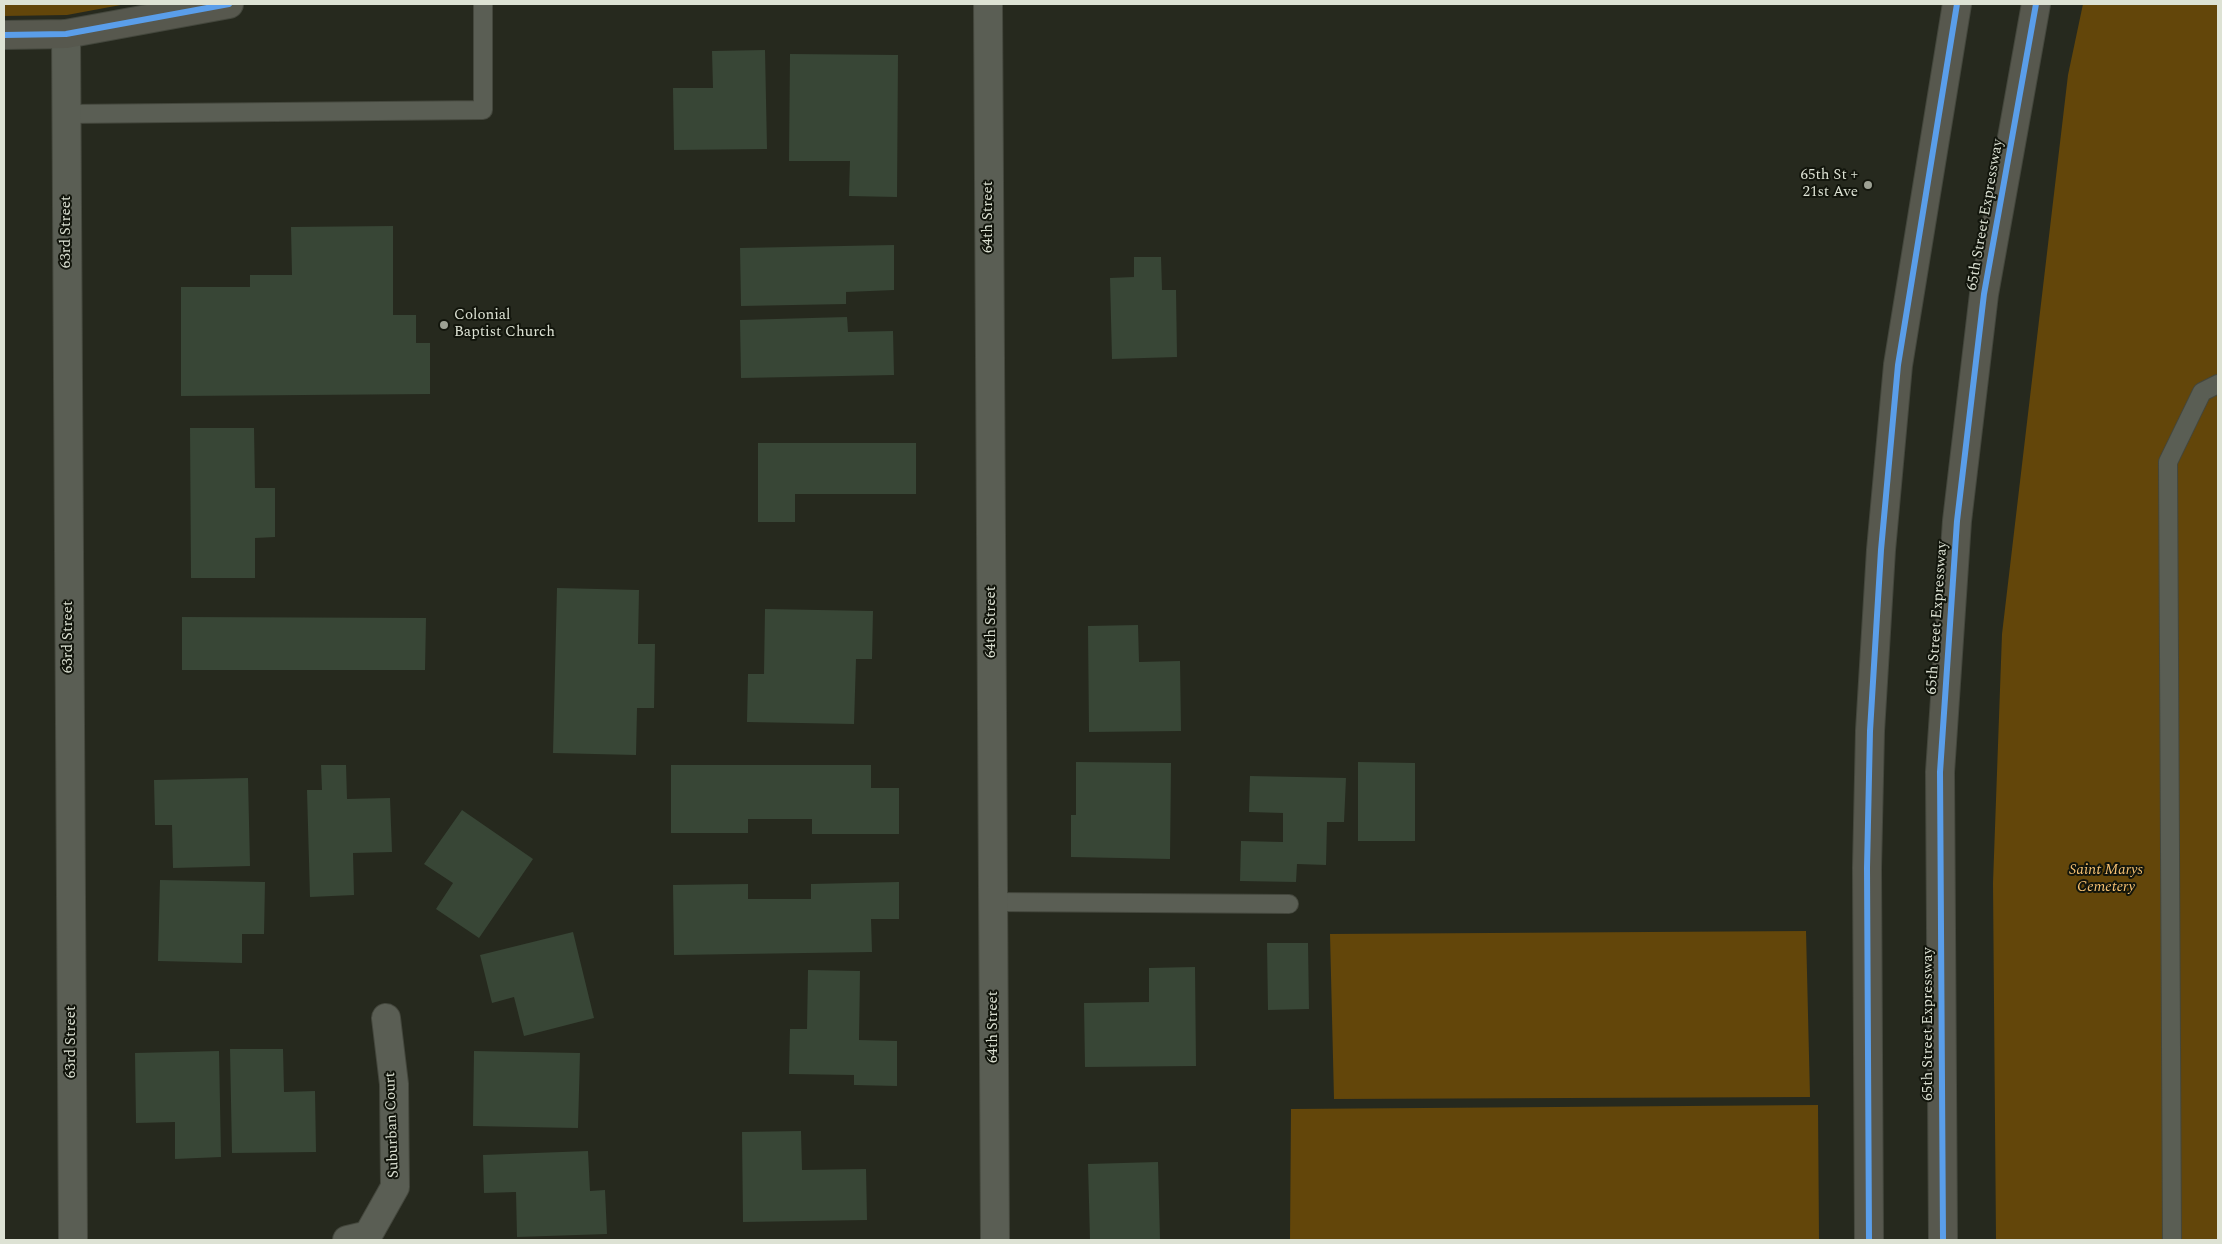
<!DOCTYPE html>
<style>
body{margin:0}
#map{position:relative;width:2222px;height:1244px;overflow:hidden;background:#26291e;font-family:Spectral,serif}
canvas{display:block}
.frame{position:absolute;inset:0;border:5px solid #dde2d4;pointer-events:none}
</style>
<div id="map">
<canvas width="2222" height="1244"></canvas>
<div class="frame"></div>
</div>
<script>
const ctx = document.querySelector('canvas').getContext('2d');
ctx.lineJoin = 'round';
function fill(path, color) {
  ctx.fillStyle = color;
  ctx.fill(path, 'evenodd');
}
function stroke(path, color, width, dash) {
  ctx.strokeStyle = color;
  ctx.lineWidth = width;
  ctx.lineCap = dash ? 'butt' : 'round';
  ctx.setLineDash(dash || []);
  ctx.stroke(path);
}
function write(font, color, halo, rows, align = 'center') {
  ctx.font = font + ' Spectral,serif';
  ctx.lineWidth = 4;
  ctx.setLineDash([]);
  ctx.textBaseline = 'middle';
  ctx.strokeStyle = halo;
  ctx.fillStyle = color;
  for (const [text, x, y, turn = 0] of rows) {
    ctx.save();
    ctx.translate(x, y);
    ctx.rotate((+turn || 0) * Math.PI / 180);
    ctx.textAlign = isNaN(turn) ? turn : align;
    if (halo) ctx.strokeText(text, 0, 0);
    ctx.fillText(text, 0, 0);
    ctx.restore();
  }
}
const green = new Path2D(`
 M 4,4 L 126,4 L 67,15 L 4,16 Z
 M 2083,4 L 2218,4 L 2218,1240 L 1996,1240 L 1993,883 L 2002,634 L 2068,75 Z
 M 1806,931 L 1810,1097 L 1334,1099 L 1330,934 Z
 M 1818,1105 L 1819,1240 L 1290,1240 L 1291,1109 Z`);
const building = new Path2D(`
 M 765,50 L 767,149 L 674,150 L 673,88 L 713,88 L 712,51 Z
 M 790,54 L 898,55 L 897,197 L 849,196 L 850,161 L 789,161 Z
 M 393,226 L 393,315 L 416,315 L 416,343 L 430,343 L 430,394 L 181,396 L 181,287 L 250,287 L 250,275 L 292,275 L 291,227 Z
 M 894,245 L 894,290 L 846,292 L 846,304 L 741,306 L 740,248 Z
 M 1134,257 L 1161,257 L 1162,290 L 1176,290 L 1177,357 L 1112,359 L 1110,278 L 1134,277 Z
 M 847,317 L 848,332 L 893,331 L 894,375 L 741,378 L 740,320 Z
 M 190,428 L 254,428 L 255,488 L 275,488 L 275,537 L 255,538 L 255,578 L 191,578 Z
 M 758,443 L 916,443 L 916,494 L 795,494 L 795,522 L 758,522 Z
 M 557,588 L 639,590 L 638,644 L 655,644 L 654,708 L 637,708 L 636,755 L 553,753 Z
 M 765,609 L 873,611 L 872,659 L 856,659 L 854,724 L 747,722 L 748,674 L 764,674 Z
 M 182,617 L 426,618 L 425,670 L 182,670 Z
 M 1138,625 L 1139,662 L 1180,661 L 1181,731 L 1089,732 L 1088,626 Z
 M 1076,762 L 1171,763 L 1170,859 L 1071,857 L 1071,815 L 1076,815 Z
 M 1358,762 L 1415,763 L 1415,841 L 1358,841 Z
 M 321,765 L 346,765 L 347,799 L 390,798 L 392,852 L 353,853 L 354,895 L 310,897 L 307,790 L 322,790 Z
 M 671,765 L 871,765 L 871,788 L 899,788 L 899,834 L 812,834 L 812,819 L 748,819 L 748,833 L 671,833 Z
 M 1250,776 L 1346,778 L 1344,822 L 1327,822 L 1326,865 L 1297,864 L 1296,882 L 1240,881 L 1241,841 L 1283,842 L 1283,813 L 1249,812 Z
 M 248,778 L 250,866 L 173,868 L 172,825 L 155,825 L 154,780 Z
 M 462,810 L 533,859 L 479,938 L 436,909 L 453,883 L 424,864 Z
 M 160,880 L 265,882 L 264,934 L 242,934 L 242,963 L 158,961 Z
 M 899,882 L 899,919 L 871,919 L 872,952 L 674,955 L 673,885 L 748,884 L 748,899 L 811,899 L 811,884 Z
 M 573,932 L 594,1018 L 524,1036 L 514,997 L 492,1003 L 480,955 Z
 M 1267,943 L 1308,943 L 1309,1009 L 1268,1010 Z
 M 1195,967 L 1196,1066 L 1085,1067 L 1084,1003 L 1149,1002 L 1149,968 Z
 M 808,970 L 860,971 L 859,1040 L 897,1041 L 897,1086 L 854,1085 L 854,1075 L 789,1074 L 790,1029 L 807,1029 Z
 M 230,1049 L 283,1049 L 284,1092 L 315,1091 L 316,1152 L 232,1153 Z
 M 219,1051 L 221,1157 L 175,1159 L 175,1122 L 136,1123 L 135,1053 Z
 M 474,1051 L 580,1053 L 578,1128 L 473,1126 Z
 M 801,1131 L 802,1170 L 866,1169 L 867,1220 L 743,1222 L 742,1132 Z
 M 588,1151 L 590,1191 L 605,1190 L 607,1234 L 517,1237 L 516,1192 L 484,1193 L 483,1155 Z
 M 1158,1162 L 1160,1240 L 1090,1240 L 1088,1164 Z`);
const lane = new Path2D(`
 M 67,114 L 483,110 L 483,4
 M 993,902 L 1289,904
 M 2172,1240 L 2168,462 L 2202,392 L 2218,384`);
const street = new Path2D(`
 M 988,4 L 995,1240
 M 66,34 L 73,1240
 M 347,1240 L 368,1235 L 395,1187 L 394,1084 L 386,1018`);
const secondary = new Path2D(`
 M 4,35 L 66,34 L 229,4
 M 1869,1240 L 1867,868 L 1870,731 L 1881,550 L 1898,365 L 1957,4
 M 1943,1240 L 1940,772 L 1957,521 L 1984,294 L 2036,4`);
const cycleway = new Path2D(`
 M 4,35 L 66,34 L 229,4
 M 1869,1240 L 1867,868 L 1870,731 L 1881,550 L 1898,365 L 1957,4
 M 1943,1240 L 1940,772 L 1957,521 L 1984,294 L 2036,4`);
const markers = [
 [1868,185,5,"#9da194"],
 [444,325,5,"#9da194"]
];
const poiNames = [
 ["65th St +",1858,176],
 ["21st Ave",1858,193],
 ["Colonial",454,316,"left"],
 ["Baptist Church",454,333,"left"]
];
const streetNames = [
 ["65th Street Expressway",1986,215,-80],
 ["64th Street",989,217,-90],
 ["63rd Street",67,232,-90],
 ["65th Street Expressway",1938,618,-86],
 ["64th Street",992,622,-90],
 ["63rd Street",69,637,-90],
 ["65th Street Expressway",1929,1024,-90],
 ["64th Street",994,1027,-90],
 ["63rd Street",72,1042,-90],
 ["Suburban Court",393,1125,-92]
];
const parkNames = [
 ["Saint Marys",2106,871],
 ["Cemetery",2106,888]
];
fill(green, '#63460a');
fill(building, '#384636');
stroke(lane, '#44473d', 20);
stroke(street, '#44473d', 30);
stroke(secondary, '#44473d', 30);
stroke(lane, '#5a5e54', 18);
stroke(street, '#5a5e54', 28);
stroke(secondary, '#57584e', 28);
stroke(cycleway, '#5a9eea', 6);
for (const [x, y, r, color] of markers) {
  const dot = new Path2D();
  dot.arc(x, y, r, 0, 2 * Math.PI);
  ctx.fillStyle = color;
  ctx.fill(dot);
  stroke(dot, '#12150c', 2);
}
write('15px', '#dde2d4', '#12150c', poiNames, 'right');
write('15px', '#dde2d4', '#12150c', streetNames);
write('italic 15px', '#f7c273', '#12150c', parkNames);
</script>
